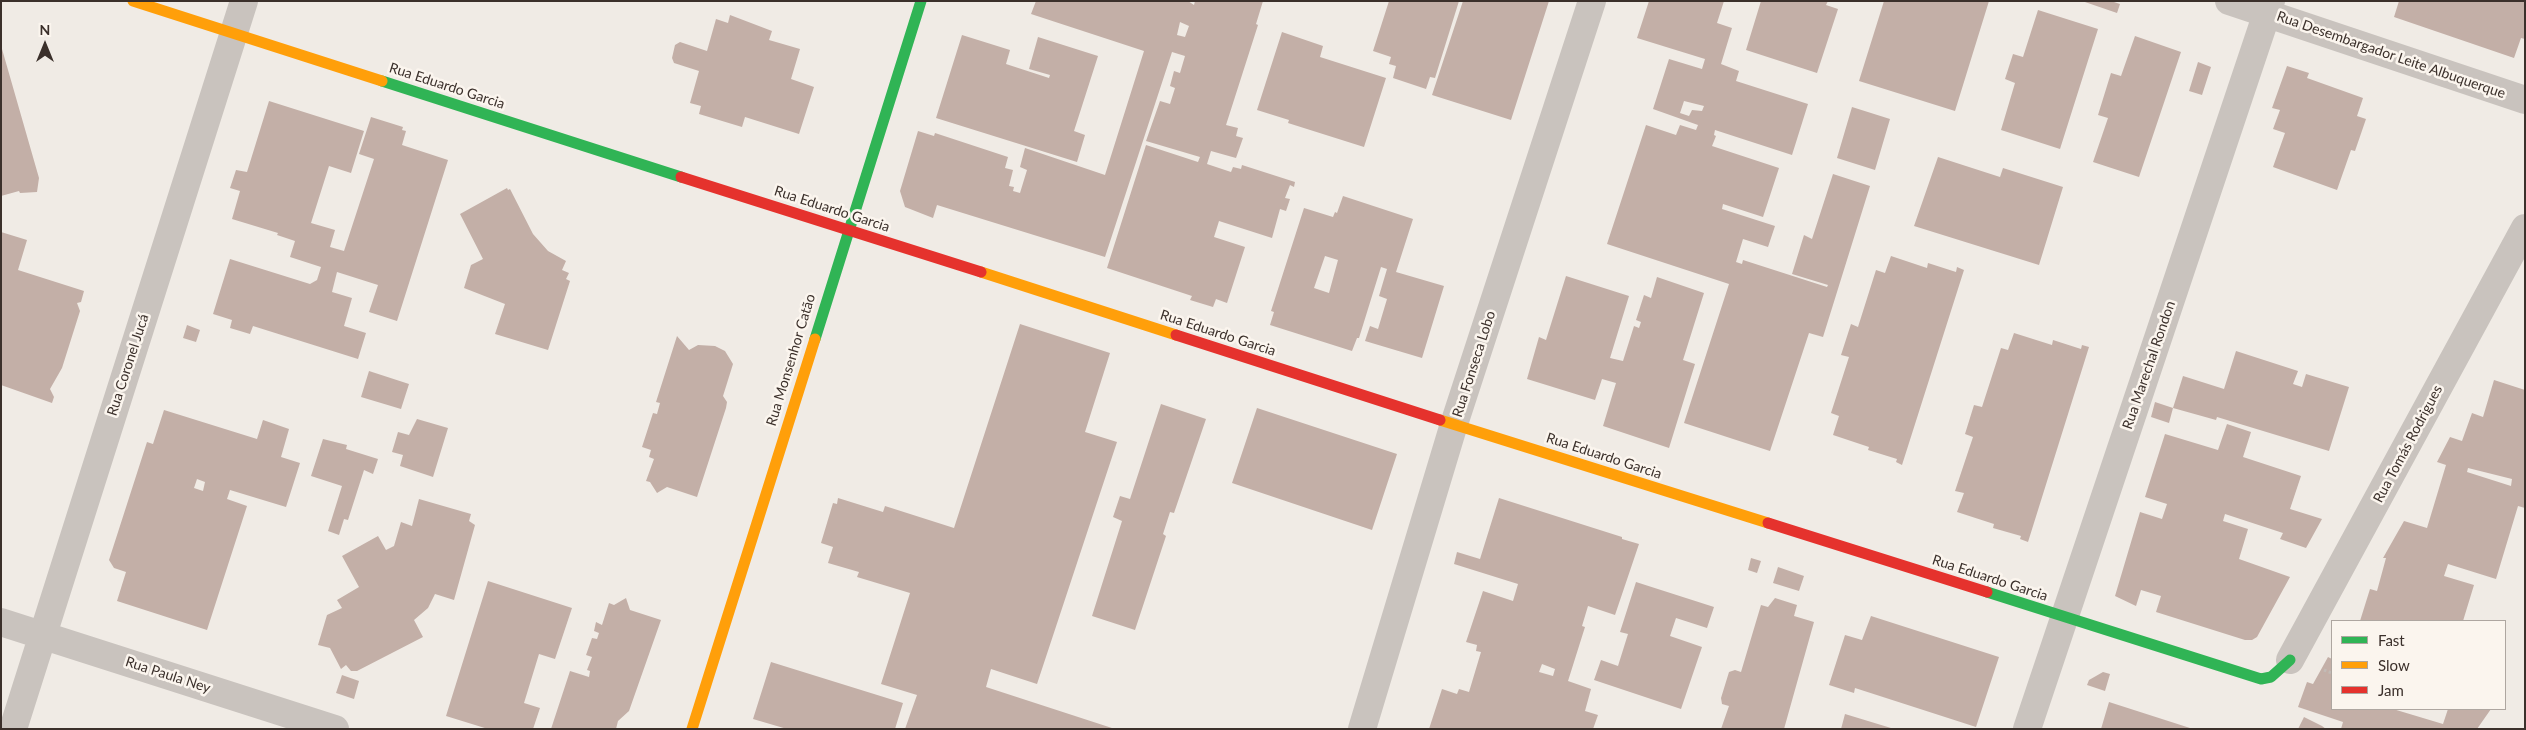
<!DOCTYPE html>
<meta charset="utf-8">
<style>
body{margin:0}
#map{position:relative;width:2526px;height:730px;overflow:hidden;background:#f0ebe5;font-family:Lato,sans-serif}
canvas{display:block}
.frame{position:absolute;inset:0;border:2px solid #3b302b;pointer-events:none}
.legend{position:absolute;left:2331px;top:620px;width:175px;height:90px;box-sizing:border-box;background:#fbf5ee;border:1px solid #aea6a0;margin:0;padding:6px 9px;list-style:none;font-size:15px;color:#3b302b}
.legend li{display:flex;align-items:center;gap:10px;height:25px}
.legend b{width:25px;border:1px solid #aea6a0}
.north{position:absolute;left:20px;top:20px;width:50px;height:50px;-webkit-text-stroke:4px #fbf5ee;paint-order:stroke;rotate:0deg;font-size:14px;font-weight:700;line-height:20px;text-align:center;color:#3b302b}
.north::after{content:'';display:block;margin:auto;width:18px;height:22px;background:#3b302b;clip-path:polygon(50% 0,100% 100%,50% 72%,0 100%)}
</style>
<div id="map">
<canvas width="2526" height="730"></canvas>
<div class="frame"></div>
<ul class="legend">
<li><b style="height:6px;background:#30b455"></b>Fast</li>
<li><b style="height:6px;background:#ff9f0a"></b>Slow</li>
<li><b style="height:6px;background:#e5322d"></b>Jam</li>
</ul>
<div class="north">N</div>
</div>
<script>
const ctx = document.querySelector('canvas').getContext('2d');
ctx.lineJoin = 'round';
function fill(path, color) {
  ctx.fillStyle = color;
  ctx.fill(path, 'evenodd');
}
function stroke(path, color, width, dash) {
  ctx.strokeStyle = color;
  ctx.lineWidth = width;
  ctx.lineCap = dash ? 'butt' : 'round';
  ctx.setLineDash(dash || []);
  ctx.stroke(path);
}
function write(font, color, halo, rows, align = 'center') {
  ctx.font = font + ' Lato,sans-serif';
  ctx.lineWidth = 5;
  ctx.setLineDash([]);
  ctx.textBaseline = 'middle';
  ctx.strokeStyle = halo;
  ctx.fillStyle = color;
  for (const [text, x, y, turn = 0] of rows) {
    ctx.save();
    ctx.translate(x, y);
    ctx.rotate((+turn || 0) * Math.PI / 180);
    ctx.textAlign = isNaN(turn) ? turn : align;
    if (halo) ctx.strokeText(text, 0, 0);
    ctx.fillText(text, 0, 0);
    ctx.restore();
  }
}
const building = new Path2D(`
 M 1036,1 L 1188,1 L 1194,5 L 1195,1 L 1263,1 L 1256,24 L 1258,25 L 1226,125 L 1238,128 L 1236,136 L 1243,138 L 1236,158 L 1211,151 L 1207,164 L 1231,172 L 1233,167 L 1241,169 L 1242,165 L 1295,182 L 1294,187 L 1290,185 L 1285,198 L 1290,199 L 1286,211 L 1280,209 L 1272,238 L 1219,221 L 1214,237 L 1245,247 L 1227,303 L 1216,299 L 1213,307 L 1190,300 L 1192,296 L 1107,268 L 1146,145 L 1198,162 L 1200,157 L 1146,141 L 1160,101 L 1170,104 L 1175,88 L 1170,86 L 1174,71 L 1180,73 L 1185,56 L 1172,52 L 1105,257 L 937,205 L 933,218 L 905,207 L 900,191 L 918,131 L 934,136 L 935,133 L 1008,157 L 1005,168 L 1013,170 L 1009,186 L 1014,187 L 1013,191 L 1020,193 L 1027,170 L 1020,167 L 1025,148 L 1105,175 L 1144,51 L 1031,14 ZM 1180,22 L 1189,26 L 1185,37 L 1177,35 Z
 M 1389,1 L 1459,1 L 1435,78 L 1430,77 L 1426,89 L 1393,78 L 1396,66 L 1389,64 L 1391,57 L 1373,51 Z
 M 1463,1 L 1549,1 L 1511,120 L 1432,95 Z
 M 1649,1 L 1724,1 L 1717,23 L 1732,28 L 1721,64 L 1739,71 L 1736,81 L 1808,104 L 1792,155 L 1715,130 L 1714,135 L 1716,136 L 1712,146 L 1779,168 L 1763,217 L 1723,204 L 1722,209 L 1775,226 L 1768,247 L 1743,239 L 1736,262 L 1742,264 L 1743,260 L 1827,287 L 1828,285 L 1792,274 L 1804,235 L 1812,239 L 1833,174 L 1870,186 L 1823,337 L 1809,333 L 1770,451 L 1684,423 L 1729,284 L 1607,244 L 1646,125 L 1676,135 L 1680,125 L 1696,130 L 1698,125 L 1653,109 L 1669,59 L 1702,69 L 1705,59 L 1637,38 ZM 1684,101 L 1704,106 L 1702,111 L 1692,110 L 1689,116 L 1680,113 Z
 M 1761,1 L 1828,1 L 1826,5 L 1838,9 L 1817,73 L 1746,50 Z
 M 1884,1 L 1989,1 L 1955,111 L 1859,81 Z
 M 2082,1 L 2111,1 L 2120,4 L 2117,13 Z
 M 2399,1 L 2525,1 L 2525,39 L 2521,38 L 2514,58 L 2394,17 Z
 M 2038,10 L 2098,29 L 2060,149 L 2001,130 L 2015,83 L 2005,79 L 2013,54 L 2023,57 Z
 M 730,15 L 772,31 L 769,40 L 800,49 L 791,79 L 814,87 L 799,134 L 745,117 L 742,127 L 699,114 L 701,106 L 690,103 L 699,71 L 674,63 L 672,58 L 675,45 L 680,42 L 707,51 L 716,19 L 728,23 Z
 M 1282,32 L 1323,46 L 1320,57 L 1386,78 L 1364,147 L 1288,123 L 1289,120 L 1257,110 Z
 M 962,35 L 1010,50 L 1006,64 L 1049,78 L 1050,75 L 1029,69 L 1038,37 L 1098,56 L 1074,131 L 1085,135 L 1077,162 L 936,118 Z
 M 2135,36 L 2181,52 L 2139,177 L 2093,162 L 2108,118 L 2098,115 L 2111,73 L 2121,76 Z
 M 2,49 L 39,178 L 37,192 L 20,193 L 19,191 L 1,196 Z
 M 2198,62 L 2211,67 L 2202,95 L 2189,91 Z
 M 2287,66 L 2309,73 L 2307,78 L 2363,98 L 2357,116 L 2366,119 L 2355,151 L 2351,150 L 2337,190 L 2273,167 L 2285,133 L 2273,129 L 2280,110 L 2272,108 Z
 M 269,101 L 364,131 L 351,173 L 329,166 L 311,223 L 335,230 L 330,247 L 344,251 L 374,159 L 359,154 L 371,117 L 403,127 L 402,130 L 406,131 L 402,145 L 448,160 L 397,321 L 369,312 L 378,285 L 337,272 L 332,292 L 352,298 L 344,326 L 366,333 L 358,359 L 253,326 L 250,334 L 230,328 L 232,320 L 213,314 L 230,259 L 310,284 L 317,280 L 321,267 L 290,257 L 295,241 L 277,235 L 278,233 L 232,219 L 240,191 L 230,188 L 236,170 L 247,172 Z
 M 1852,107 L 1890,119 L 1875,170 L 1837,158 Z
 M 1938,157 L 2000,177 L 2003,168 L 2063,187 L 2039,265 L 1914,226 Z
 M 507,188 L 508,190 L 510,189 L 533,234 L 548,251 L 566,261 L 562,270 L 569,273 L 566,279 L 570,281 L 548,350 L 495,334 L 505,304 L 464,288 L 471,265 L 483,259 L 460,214 Z
 M 1343,196 L 1413,219 L 1396,272 L 1444,286 L 1422,358 L 1365,341 L 1370,326 L 1378,329 L 1387,299 L 1379,296 L 1387,269 L 1381,267 L 1359,338 L 1357,338 L 1352,351 L 1270,325 L 1274,312 L 1271,311 L 1304,208 L 1333,217 L 1335,212 L 1337,213 ZM 1325,256 L 1338,260 L 1329,293 L 1314,288 Z
 M 1,232 L 27,240 L 18,270 L 84,291 L 81,302 L 77,303 L 80,311 L 62,368 L 50,389 L 54,397 L 52,403 L 1,385 Z
 M 1891,256 L 1927,268 L 1928,263 L 1956,272 L 1957,267 L 1964,270 L 1902,465 L 1896,462 L 1897,459 L 1868,450 L 1869,447 L 1833,435 L 1839,416 L 1831,413 L 1849,357 L 1841,355 L 1851,324 L 1858,327 L 1876,270 L 1885,273 Z
 M 1566,276 L 1629,296 L 1610,358 L 1623,361 L 1634,326 L 1639,328 L 1641,322 L 1636,320 L 1644,295 L 1651,298 L 1657,277 L 1704,293 L 1683,360 L 1695,364 L 1669,448 L 1603,426 L 1616,383 L 1602,379 L 1595,400 L 1527,379 L 1539,337 L 1546,340 Z
 M 1020,324 L 1110,353 L 1085,432 L 1117,442 L 1037,684 L 991,669 L 986,687 L 1115,729 L 905,729 L 917,695 L 881,684 L 910,593 L 857,577 L 859,572 L 828,563 L 833,547 L 821,543 L 833,503 L 837,504 L 838,498 L 883,512 L 885,506 L 954,528 Z
 M 187,325 L 200,330 L 196,342 L 183,338 Z
 M 2014,333 L 2052,345 L 2053,340 L 2081,349 L 2082,345 L 2089,347 L 2028,542 L 2020,539 L 2021,536 L 1993,528 L 1994,524 L 1957,512 L 1964,493 L 1955,491 L 1973,437 L 1965,434 L 1974,405 L 1982,407 L 2001,348 L 2008,350 Z
 M 677,336 L 689,350 L 698,345 L 715,346 L 725,351 L 733,364 L 723,396 L 727,402 L 726,408 L 697,497 L 667,487 L 657,493 L 650,482 L 646,481 L 654,459 L 649,457 L 651,450 L 642,447 L 653,413 L 657,414 L 660,403 L 656,402 Z
 M 2236,351 L 2298,371 L 2293,384 L 2302,387 L 2306,374 L 2349,387 L 2329,451 L 2217,417 L 2216,420 L 2173,408 L 2183,376 L 2224,389 Z
 M 369,371 L 409,384 L 401,409 L 361,397 Z
 M 2494,380 L 2525,390 L 2525,508 L 2518,506 L 2496,579 L 2448,564 L 2444,576 L 2474,585 L 2463,621 L 2360,621 L 2370,589 L 2377,591 L 2386,558 L 2383,558 L 2404,521 L 2427,528 L 2446,465 L 2437,462 L 2450,437 L 2462,441 L 2472,413 L 2483,417 ZM 2468,468 L 2512,479 L 2511,486 L 2467,472 Z
 M 2155,402 L 2173,408 L 2169,423 L 2151,417 Z
 M 1161,404 L 1206,419 L 1174,513 L 1170,512 L 1163,534 L 1166,536 L 1135,630 L 1092,616 L 1122,521 L 1113,517 L 1120,496 L 1130,499 Z
 M 1257,408 L 1397,454 L 1372,530 L 1232,483 Z
 M 164,410 L 257,439 L 263,420 L 289,429 L 281,457 L 300,463 L 286,507 L 230,490 L 227,499 L 247,506 L 207,630 L 117,601 L 126,572 L 114,568 L 109,560 L 147,442 L 153,444 ZM 197,479 L 205,482 L 203,491 L 194,488 Z
 M 417,419 L 448,428 L 433,477 L 400,466 L 403,455 L 392,452 L 398,432 L 409,435 Z
 M 2227,424 L 2251,432 L 2243,457 L 2301,476 L 2290,509 L 2322,519 L 2306,548 L 2280,539 L 2283,533 L 2225,514 L 2223,521 L 2248,529 L 2239,559 L 2290,577 L 2257,637 L 2252,640 L 2245,640 L 2156,612 L 2161,596 L 2141,590 L 2136,606 L 2115,596 L 2140,512 L 2162,519 L 2167,504 L 2145,497 L 2165,434 L 2218,450 Z
 M 323,439 L 347,445 L 346,449 L 378,459 L 373,474 L 364,470 L 348,520 L 344,519 L 339,535 L 328,531 L 342,486 L 311,476 Z
 M 1499,498 L 1622,537 L 1622,539 L 1639,544 L 1615,615 L 1588,606 L 1582,626 L 1585,627 L 1568,681 L 1591,689 L 1585,711 L 1598,715 L 1593,729 L 1429,729 L 1442,689 L 1457,694 L 1459,689 L 1469,692 L 1481,652 L 1476,651 L 1477,645 L 1466,642 L 1483,591 L 1513,601 L 1518,584 L 1454,564 L 1457,552 L 1480,559 ZM 1542,664 L 1555,669 L 1553,676 L 1539,672 Z
 M 419,499 L 471,514 L 469,521 L 475,525 L 454,600 L 435,594 L 428,608 L 414,620 L 423,637 L 357,671 L 351,671 L 346,665 L 341,669 L 330,648 L 318,645 L 327,615 L 342,608 L 337,600 L 359,587 L 342,556 L 378,536 L 386,550 L 394,546 L 401,522 L 412,526 Z
 M 1751,558 L 1761,561 L 1757,573 L 1748,570 Z
 M 1778,567 L 1804,576 L 1799,591 L 1773,583 Z
 M 488,581 L 572,608 L 555,659 L 539,654 L 524,703 L 540,708 L 533,729 L 488,729 L 446,716 Z
 M 1636,582 L 1714,607 L 1707,628 L 1676,618 L 1670,636 L 1702,647 L 1681,709 L 1594,680 L 1601,660 L 1618,666 L 1628,634 L 1620,632 Z
 M 626,598 L 630,610 L 661,620 L 629,711 L 618,721 L 616,729 L 551,729 L 570,671 L 589,677 L 590,671 L 587,670 L 592,657 L 586,655 L 592,638 L 597,639 L 599,633 L 594,631 L 596,622 L 602,625 L 609,603 L 614,605 Z
 M 1775,598 L 1797,605 L 1794,616 L 1814,622 L 1784,729 L 1721,729 L 1729,706 L 1722,704 L 1721,698 L 1729,672 L 1735,670 L 1741,672 L 1761,605 L 1768,607 Z
 M 1871,616 L 1999,657 L 1976,727 L 1855,688 L 1854,693 L 1829,685 L 1845,635 L 1862,640 Z
 M 2328,657 L 2332,659 L 2332,709 L 2393,709 L 2443,724 L 2448,709 L 2491,709 L 2477,729 L 2341,729 L 2343,722 L 2298,707 L 2307,682 L 2313,684 Z
 M 771,662 L 903,703 L 895,729 L 787,729 L 753,719 Z
 M 2103,672 L 2110,674 L 2105,691 L 2087,685 L 2089,680 Z
 M 342,675 L 359,681 L 354,699 L 336,693 Z
 M 2109,702 L 2190,728 L 2190,729 L 2101,729 Z
 M 1845,714 L 1891,728 L 1891,729 L 1841,729 Z
 M 2304,717 L 2322,726 L 2326,729 L 2298,729 Z`);
const path = new Path2D(`
 M 2324,670 L 2332,673`);
const street = new Path2D(`
 M 2229,1 L 2525,100
 M 1,622 L 335,729
 M 2290,660 L 2525,228
 M 13,729 L 244,1
 M 1362,729 L 1454,424 L 1592,1
 M 2027,729 L 2271,1`);
const fast = new Path2D(`
 M 382,81 L 681,177
 M 815,339 L 921,1
 M 1987,592 L 2261,679 L 2271,677 L 2290,660`);
const slow = new Path2D(`
 M 133,1 L 382,81
 M 981,272 L 1176,335
 M 1440,420 L 1768,523
 M 692,729 L 815,339`);
const jam = new Path2D(`
 M 681,177 L 981,272
 M 1176,335 L 1440,420
 M 1768,523 L 1987,592`);
const streetNames = [
 ["Rua Desembargador Leite Albuquerque",2391,55,19],
 ["Rua Eduardo Garcia",447,86,18],
 ["Rua Eduardo Garcia",832,209,18],
 ["Rua Eduardo Garcia",1218,333,18],
 ["Rua Monsenhor Catão",791,360,-73],
 ["Rua Fonseca Lobo",1474,364,-72],
 ["Rua Coronel Jucá",128,365,-72],
 ["Rua Marechal Rondon",2149,365,-71],
 ["Rua Tomás Rodrigues",2408,444,-62],
 ["Rua Eduardo Garcia",1604,456,18],
 ["Rua Eduardo Garcia",1990,578,18],
 ["Rua Paula Ney",168,675,18]
];
fill(building, '#c3afa7');
stroke(path, '#c2bbb6', 3, [2.5, 2.5]);
stroke(street, '#c9c3be', 28);
stroke(fast, '#30b455', 11);
stroke(slow, '#ff9f0a', 11);
stroke(jam, '#e5322d', 11);
write('14px', '#3b302b', '#fbf5ee', streetNames);
</script>
